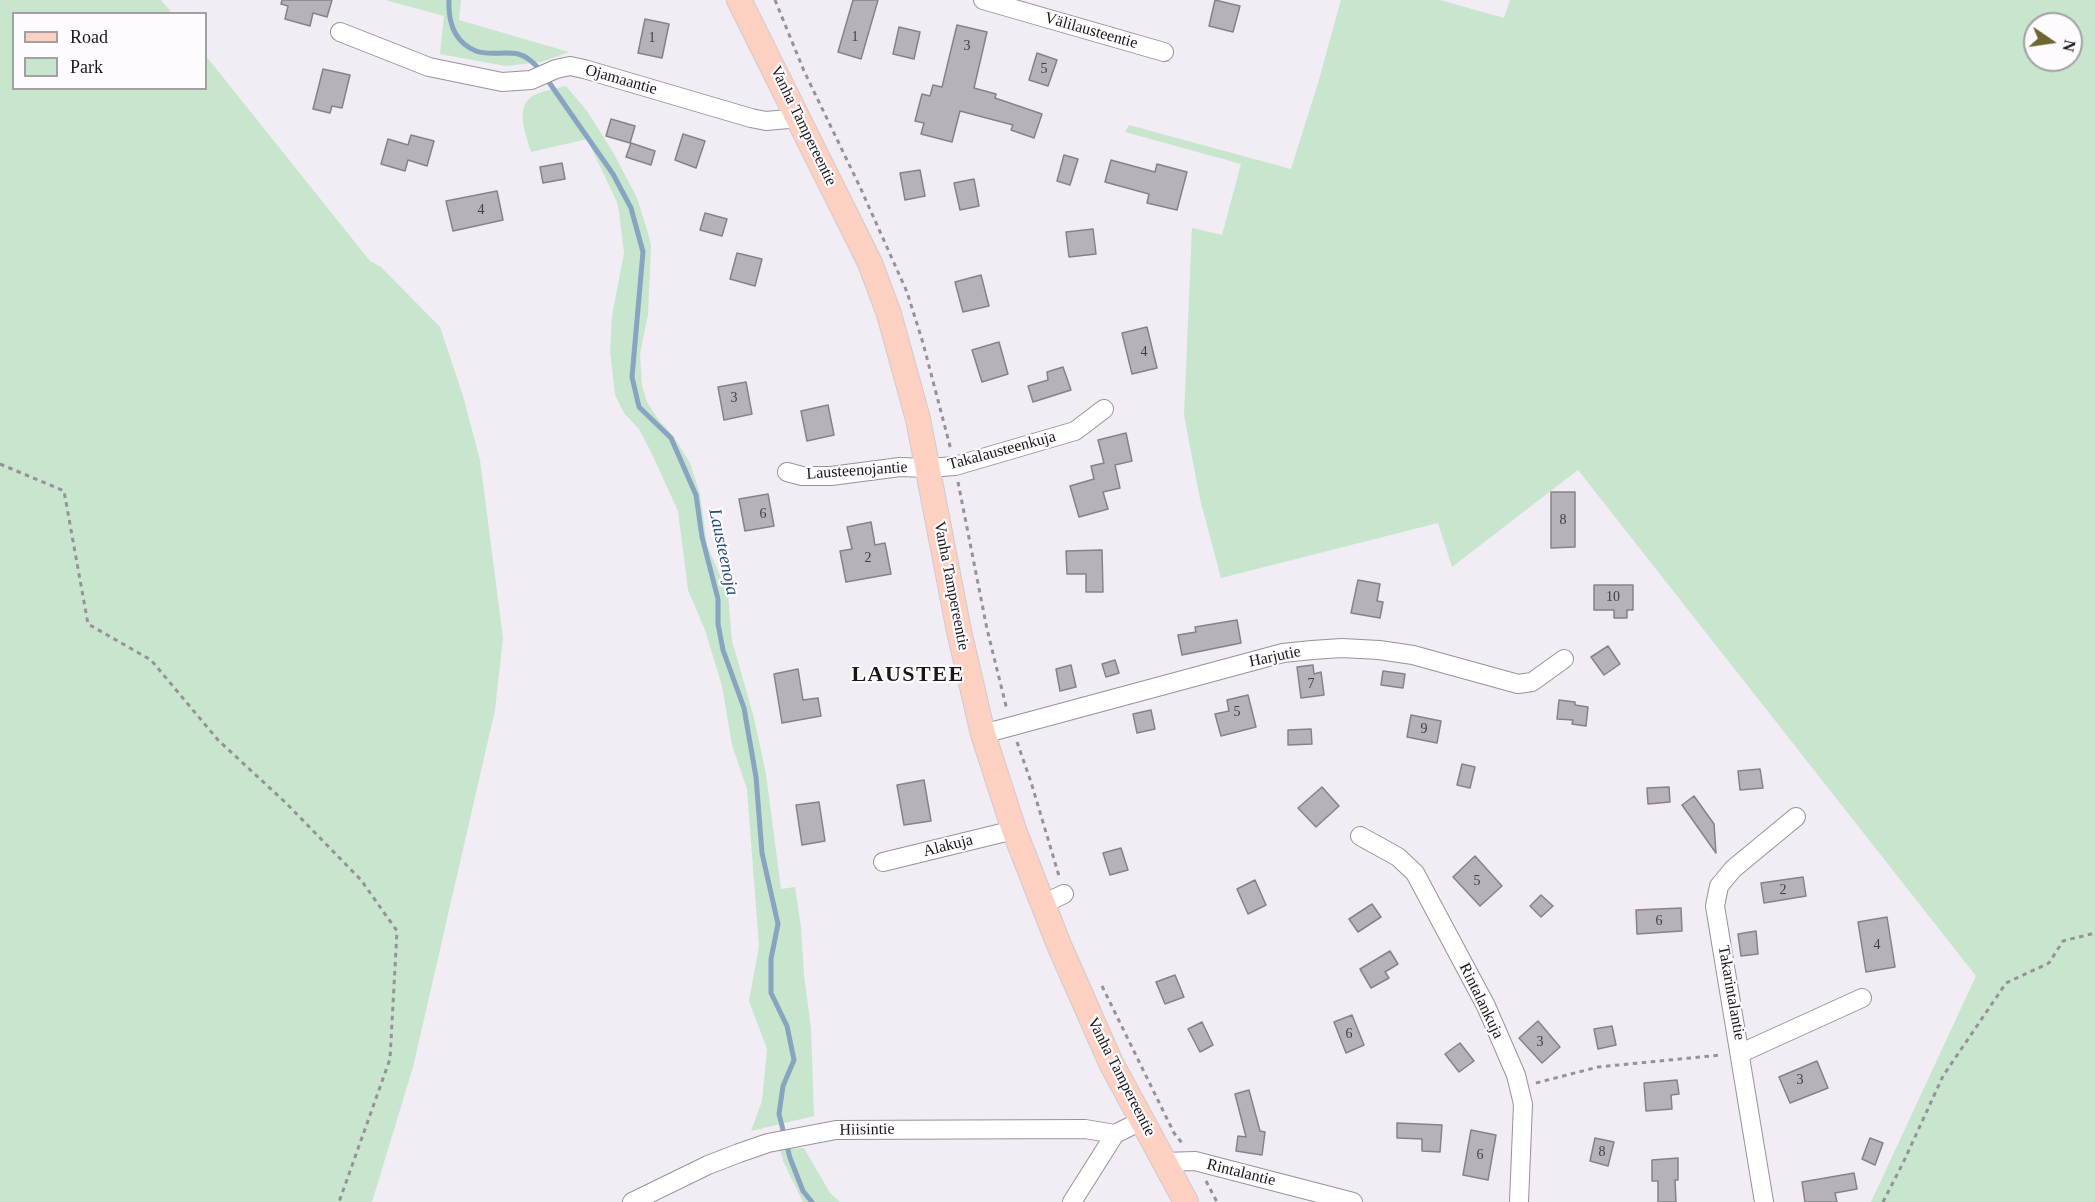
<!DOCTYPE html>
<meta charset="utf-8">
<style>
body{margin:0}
#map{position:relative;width:2095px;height:1202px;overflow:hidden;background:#f2ecf4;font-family:"Times New Roman",serif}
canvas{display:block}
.legend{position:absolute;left:12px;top:12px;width:195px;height:78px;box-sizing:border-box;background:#fefbff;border:2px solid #a2a0a3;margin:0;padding:8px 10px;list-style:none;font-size:18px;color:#19171a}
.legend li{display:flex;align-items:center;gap:12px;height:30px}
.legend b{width:30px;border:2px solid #a2a0a3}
.north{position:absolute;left:2023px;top:12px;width:60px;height:60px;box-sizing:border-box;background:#fefbff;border:2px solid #a2a0a3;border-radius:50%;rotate:103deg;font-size:16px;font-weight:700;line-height:24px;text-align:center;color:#19171a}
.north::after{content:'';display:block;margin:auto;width:21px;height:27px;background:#6e6532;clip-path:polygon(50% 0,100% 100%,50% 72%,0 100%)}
</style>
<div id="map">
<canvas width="2095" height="1202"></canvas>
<ul class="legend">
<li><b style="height:8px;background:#fed0c1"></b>Road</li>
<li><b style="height:16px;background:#c7e6cd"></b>Park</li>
</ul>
<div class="north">N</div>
</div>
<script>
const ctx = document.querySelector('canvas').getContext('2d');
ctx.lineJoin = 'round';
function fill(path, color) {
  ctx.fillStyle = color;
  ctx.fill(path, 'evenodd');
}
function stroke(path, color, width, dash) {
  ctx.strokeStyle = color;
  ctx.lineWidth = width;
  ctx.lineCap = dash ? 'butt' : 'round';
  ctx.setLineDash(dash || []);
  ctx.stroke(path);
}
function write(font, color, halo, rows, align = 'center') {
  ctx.font = font + ' "Times New Roman",serif';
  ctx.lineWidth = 4.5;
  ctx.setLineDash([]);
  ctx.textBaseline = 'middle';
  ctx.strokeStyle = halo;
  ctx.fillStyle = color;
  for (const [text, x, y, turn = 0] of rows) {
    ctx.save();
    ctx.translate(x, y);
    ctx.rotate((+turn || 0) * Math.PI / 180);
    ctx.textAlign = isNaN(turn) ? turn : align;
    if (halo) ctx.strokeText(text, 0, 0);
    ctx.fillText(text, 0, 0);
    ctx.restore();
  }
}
const green = new Path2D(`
 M 0,0 L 161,0 L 172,13 L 14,14 L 14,88 L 206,88 L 206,56 L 370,261 L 381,267 L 440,327 L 463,396 L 480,460 L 503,638 L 495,710 L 413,1067 L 372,1202 L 0,1202 Z
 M 385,0 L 461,0 L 459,20 L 569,52 L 541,62 L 506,66 L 440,54 L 444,16 Z
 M 1341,0 L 1440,0 L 1504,18 L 1510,0 L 2095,0 L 2095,1202 L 1871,1202 L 1976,976 L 1578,470 L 1452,567 L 1438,523 L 1221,578 L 1200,499 L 1184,415 L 1192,228 L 1222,235 L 1241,164 L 1125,132 L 1129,125 L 1291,169 L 1318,83 ZM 2035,24 L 2071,24 L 2071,60 L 2035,60 Z
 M 566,86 L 587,111 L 613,152 L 637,198 L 648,233 L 651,246 L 648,314 L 640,354 L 642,386 L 647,402 L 658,419 L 674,437 L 690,463 L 700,494 L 707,545 L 728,594 L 732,641 L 754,718 L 766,774 L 781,889 L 795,887 L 801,927 L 804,975 L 811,1028 L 814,1116 L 751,1131 L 762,1101 L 767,1049 L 749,1001 L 759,946 L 747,789 L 732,745 L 722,686 L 705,630 L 688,590 L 678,511 L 651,452 L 639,429 L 624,413 L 615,395 L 610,351 L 612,316 L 624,253 L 619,212 L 617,202 L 587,139 L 531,152 C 527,137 515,110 530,98 C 538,91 556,89 566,86 Z
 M 804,1148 L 830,1193 L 840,1202 L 803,1202 L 783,1161 L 780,1149 Z`);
const stream = new Path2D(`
 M 449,0 C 448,22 454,42 476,51 C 488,56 505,51 518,54 C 527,56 535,64 541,71
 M 546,78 L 613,174 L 631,208 L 643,252 L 632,377 L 639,407 L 671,438 L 696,495 L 702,537 L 718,599 L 718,624 L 723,650 L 744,708 L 756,777 L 762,853 L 778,924 L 771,959 L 771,993 L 787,1026 L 794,1060 L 783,1086 L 779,1114 L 790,1158 L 803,1191 L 812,1202`);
const building = new Path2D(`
 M 282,0 L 332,0 L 327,17 L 313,13 L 310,26 L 285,19 L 288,6 L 281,4 Z
 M 853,0 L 878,0 L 861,59 L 838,52 Z
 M 1215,0 L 1240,6 L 1233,32 L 1209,26 Z
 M 645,19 L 669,24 L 662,58 L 638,53 Z
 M 957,25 L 987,32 L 974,88 L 996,94 L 995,98 L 1042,114 L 1034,138 L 1011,130 L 1013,125 L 960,111 L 952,142 L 921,134 L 924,123 L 915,121 L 922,94 L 930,96 L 933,85 L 942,87 Z
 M 899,27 L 920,32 L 914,59 L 893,54 Z
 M 1037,53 L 1057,60 L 1048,86 L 1029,80 Z
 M 323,69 L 350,75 L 342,108 L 332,106 L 330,113 L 313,109 Z
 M 611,119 L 635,126 L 630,143 L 606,136 Z
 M 683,134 L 705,141 L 696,168 L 675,160 Z
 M 411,135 L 434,141 L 427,166 L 408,160 L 405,171 L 381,164 L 388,139 L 408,145 Z
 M 631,143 L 655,151 L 651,165 L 626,157 Z
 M 1064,155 L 1078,159 L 1070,185 L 1057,181 Z
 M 1111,160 L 1155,172 L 1157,164 L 1187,172 L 1177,210 L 1147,203 L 1149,194 L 1105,182 Z
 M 562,163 L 565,179 L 543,183 L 540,167 Z
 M 920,170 L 925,196 L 905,200 L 900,173 Z
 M 974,179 L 979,206 L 960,210 L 954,183 Z
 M 497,191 L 503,220 L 453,231 L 446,201 Z
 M 705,213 L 727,219 L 722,236 L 700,230 Z
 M 1093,229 L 1096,254 L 1069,257 L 1066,232 Z
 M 737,253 L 762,259 L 755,286 L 730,279 Z
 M 981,275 L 989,306 L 963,312 L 955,282 Z
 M 1147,327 L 1157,368 L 1132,374 L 1122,333 Z
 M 999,342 L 1008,374 L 982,382 L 972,350 Z
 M 1063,367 L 1071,390 L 1033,402 L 1028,386 L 1048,380 L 1047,372 Z
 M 746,382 L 752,414 L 724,420 L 718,387 Z
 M 828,405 L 834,435 L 807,441 L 801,411 Z
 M 1126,433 L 1132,461 L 1115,465 L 1120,488 L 1103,492 L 1108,509 L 1079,517 L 1070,486 L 1094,479 L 1091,466 L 1104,463 L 1098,440 Z
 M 1551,492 L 1575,492 L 1575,547 L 1551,548 Z
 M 768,494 L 774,526 L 745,531 L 739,499 Z
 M 871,522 L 875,545 L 885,543 L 891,574 L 846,582 L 840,551 L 852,549 L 847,527 Z
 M 1102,550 L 1103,592 L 1086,592 L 1086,574 L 1067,574 L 1066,551 Z
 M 1358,580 L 1380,584 L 1377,601 L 1383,602 L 1380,618 L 1351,613 Z
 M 1594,585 L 1633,585 L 1633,610 L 1627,610 L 1627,618 L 1614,618 L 1614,610 L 1594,610 Z
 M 1237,620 L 1241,643 L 1182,655 L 1178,635 L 1196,632 L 1195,627 Z
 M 1608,646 L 1620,664 L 1604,675 L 1591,657 Z
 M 1115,660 L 1119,673 L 1106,677 L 1102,664 Z
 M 1071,665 L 1076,687 L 1060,691 L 1056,669 Z
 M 1313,665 L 1314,674 L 1321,672 L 1324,695 L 1301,698 L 1297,667 Z
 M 798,669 L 803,700 L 818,698 L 821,716 L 782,723 L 774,674 Z
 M 1383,671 L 1405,674 L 1403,688 L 1381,685 Z
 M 1248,695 L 1256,727 L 1221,736 L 1215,714 L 1229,711 L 1227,700 Z
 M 1559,700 L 1575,702 L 1575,705 L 1588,707 L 1586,726 L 1572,724 L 1573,720 L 1557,719 Z
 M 1151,710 L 1155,729 L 1137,733 L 1133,714 Z
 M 1411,715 L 1441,721 L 1437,743 L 1407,737 Z
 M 1311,729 L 1312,744 L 1288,745 L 1288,730 Z
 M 1462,764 L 1475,767 L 1470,788 L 1457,785 Z
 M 1760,769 L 1763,788 L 1740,790 L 1738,771 Z
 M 924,780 L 931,821 L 904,825 L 897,785 Z
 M 1322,787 L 1339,806 L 1316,827 L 1298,808 Z
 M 1669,787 L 1670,802 L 1648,804 L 1647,788 Z
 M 1694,796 L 1714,824 L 1716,853 L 1682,805 Z
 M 819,802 L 825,841 L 802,845 L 796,805 Z
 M 1121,848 L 1128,870 L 1110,875 L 1103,853 Z
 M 1475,856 L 1502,886 L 1480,906 L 1453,877 Z
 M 1803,877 L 1806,896 L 1764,903 L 1761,883 Z
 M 1255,880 L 1266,905 L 1248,914 L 1237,889 Z
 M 1541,895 L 1553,906 L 1541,917 L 1530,906 Z
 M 1372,904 L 1381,917 L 1358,932 L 1349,919 Z
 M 1681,908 L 1682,931 L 1637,934 L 1636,910 Z
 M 1887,917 L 1895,967 L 1866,972 L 1858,922 Z
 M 1756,931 L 1758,954 L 1741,956 L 1738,934 Z
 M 1390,951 L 1398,964 L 1385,972 L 1389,978 L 1371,988 L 1360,969 Z
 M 1175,975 L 1184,997 L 1165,1004 L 1156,982 Z
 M 1352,1015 L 1364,1045 L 1346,1053 L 1334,1022 Z
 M 1538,1021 L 1560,1047 L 1542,1063 L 1519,1038 Z
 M 1202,1022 L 1213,1045 L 1200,1052 L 1188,1029 Z
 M 1612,1026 L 1616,1045 L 1598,1049 L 1594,1029 Z
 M 1460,1043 L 1474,1061 L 1459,1072 L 1445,1054 Z
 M 1817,1061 L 1828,1088 L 1790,1103 L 1779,1077 Z
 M 1677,1080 L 1679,1094 L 1671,1095 L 1672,1109 L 1646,1111 L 1644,1083 Z
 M 1249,1090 L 1260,1131 L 1265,1132 L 1262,1155 L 1236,1151 L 1238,1136 L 1246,1137 L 1235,1094 Z
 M 1397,1123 L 1442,1125 L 1440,1152 L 1422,1151 L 1422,1139 L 1397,1138 Z
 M 1471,1130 L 1496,1135 L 1488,1180 L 1463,1175 Z
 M 1595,1138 L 1614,1142 L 1608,1166 L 1590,1161 Z
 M 1870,1138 L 1883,1143 L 1875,1165 L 1862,1159 Z
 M 1678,1158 L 1678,1180 L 1675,1180 L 1676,1202 L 1658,1202 L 1658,1181 L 1652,1181 L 1652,1160 Z
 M 1854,1173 L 1857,1189 L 1835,1193 L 1837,1202 L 1805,1202 L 1802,1182 Z`);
const path = new Path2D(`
 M 775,0 L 804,71 L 860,187 L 907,292 L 923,343 L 951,450
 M 0,464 L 64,491 L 88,624 L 151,660 L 218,740 L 286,803 L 361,880 L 397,931 L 390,1059 L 339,1202
 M 958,482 L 987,629 L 1007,710
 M 1017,742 L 1031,782 L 1059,876
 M 1102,986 L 1174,1133 L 1182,1143
 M 1536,1083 L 1598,1067 L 1721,1055
 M 1206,1181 L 1217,1202
 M 1883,1202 L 1903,1163 L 1943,1076 L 2006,983 L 2049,963 L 2063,941 L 2095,933`);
const minor = new Path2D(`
 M 983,0 L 1164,52
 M 340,32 L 429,67 L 502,82 L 531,80 L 556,69 L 570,66 L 584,69 L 751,118 L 766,121 L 800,118
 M 787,472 L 802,476 L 831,476 L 900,467 L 928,468 L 955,466 L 1075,431 L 1104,409
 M 983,734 L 1283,653 L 1312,650 L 1342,648 L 1379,650 L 1413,655 L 1518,684 L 1532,682 L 1564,659
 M 1360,836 L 1398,857 L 1415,873 L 1486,1006 L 1516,1075 L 1523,1104 L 1519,1202
 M 883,862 L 1014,830
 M 1043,904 L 1064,894
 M 1741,1053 L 1862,998
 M 1163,1162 L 1195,1161 L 1353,1202
 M 632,1202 L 708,1165 L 739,1153 L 768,1143 L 836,1130 L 1085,1129 L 1115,1134
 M 1072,1202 L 1115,1134 L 1143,1120
 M 1764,1202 L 1715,906 L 1719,886 L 1733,869 L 1796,817`);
const major = new Path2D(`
 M 739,0 L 870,263 L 889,314 L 918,419 L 959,631 L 983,734 L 1014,830 L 1059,945 L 1111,1063 L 1186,1202`);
const numberNames = [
 ["1",855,37],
 ["1",652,38],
 ["3",967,46],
 ["5",1044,69],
 ["4",481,210],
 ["4",1144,352],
 ["3",734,398],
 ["6",763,514],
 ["8",1563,520],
 ["2",868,558],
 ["10",1613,597],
 ["7",1311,684],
 ["5",1237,712],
 ["9",1424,729],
 ["5",1477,881],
 ["2",1783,890],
 ["6",1659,921],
 ["4",1877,945],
 ["6",1349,1034],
 ["3",1540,1042],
 ["3",1800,1080],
 ["8",1602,1152],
 ["6",1480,1155]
];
const streetNames = [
 ["Välilausteentie",1091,31,16],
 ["Ojamaantie",621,80,16],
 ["Vanha Tampereentie",803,126,64],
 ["Takalausteenkuja",1002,451,-15],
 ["Lausteenojantie",857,471,-4],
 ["Vanha Tampereentie",951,586,79],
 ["Harjutie",1275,657,-12],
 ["Alakuja",948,846,-14],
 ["Takarintalantie",1731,993,80],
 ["Rintalankuja",1481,1001,64],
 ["Vanha Tampereentie",1121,1077,63],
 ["Hiisintie",867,1130,-1],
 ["Rintalantie",1241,1173,14]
];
const waterNames = [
 ["Lausteenoja",723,552,78]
];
const districtNames = [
 ["LAUSTEE",908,675]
];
fill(green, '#c7e6cd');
stroke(stream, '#88a4c1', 5);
fill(building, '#b7b2b9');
stroke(building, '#878288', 1.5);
stroke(minor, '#979298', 20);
stroke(major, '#cccccd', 26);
stroke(path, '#969297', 3, [4.5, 4.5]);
stroke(minor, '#fff', 18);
stroke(major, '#fed0c1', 24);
write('14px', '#403e42', null, numberNames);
write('16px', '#19171a', '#fefbff', streetNames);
write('italic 18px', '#224d74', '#fefbff', waterNames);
ctx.letterSpacing = '1.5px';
write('bold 22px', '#19171a', '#fefbff', districtNames);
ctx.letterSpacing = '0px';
</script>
